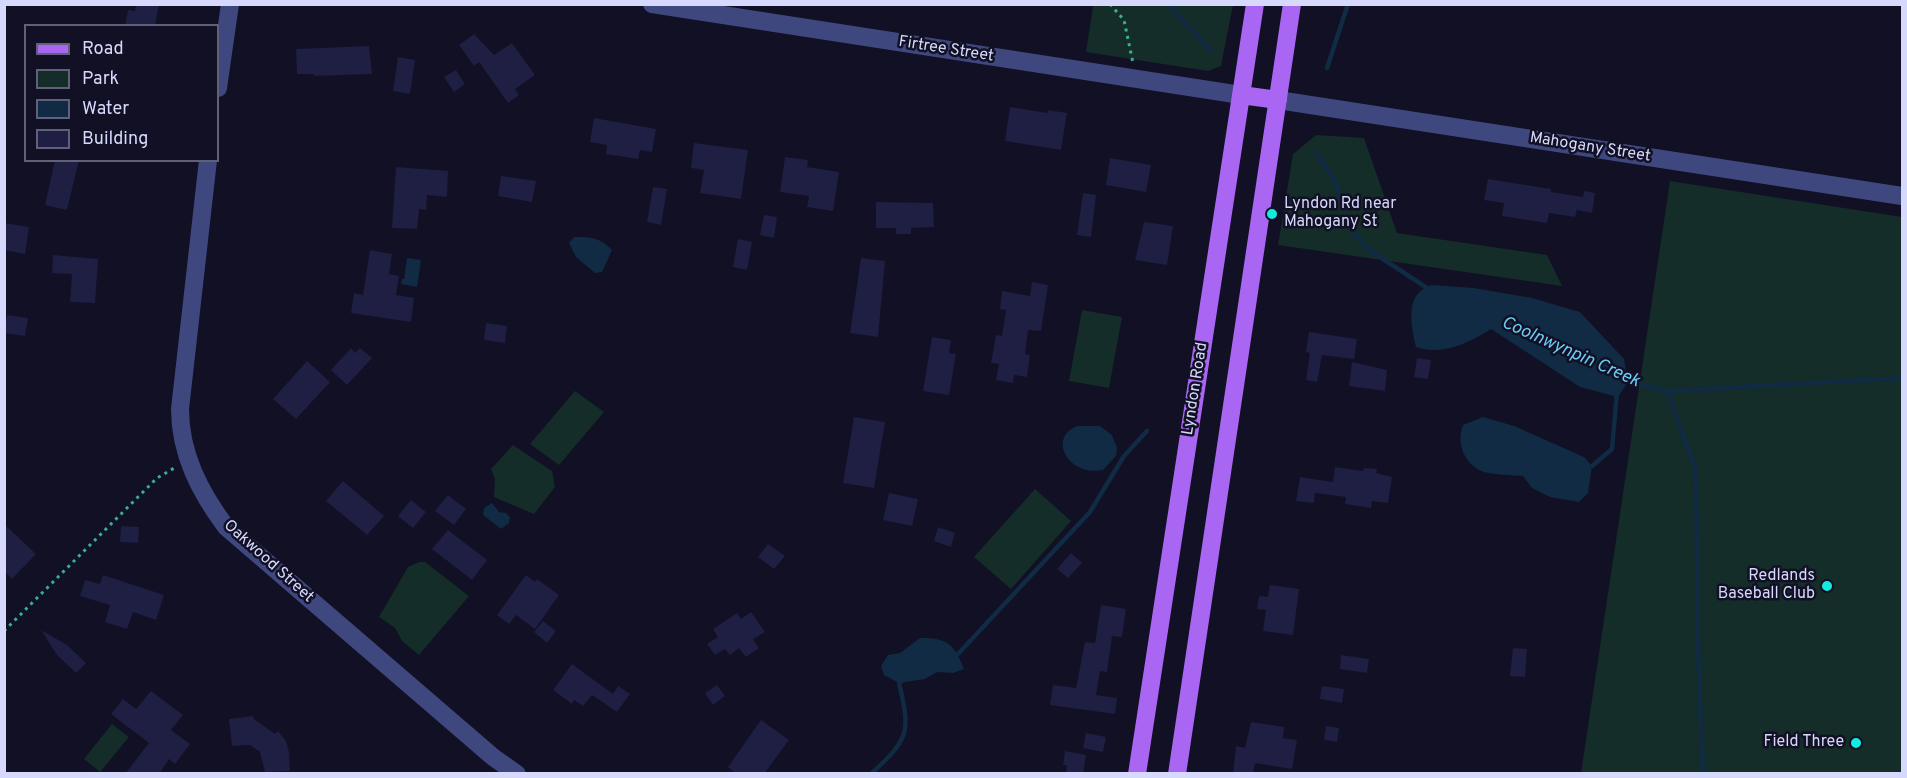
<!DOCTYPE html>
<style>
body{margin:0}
#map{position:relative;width:1907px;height:778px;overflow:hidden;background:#111024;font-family:Overpass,sans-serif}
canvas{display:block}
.frame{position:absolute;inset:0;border:6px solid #d6d8fc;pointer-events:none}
.legend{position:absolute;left:24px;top:24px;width:195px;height:138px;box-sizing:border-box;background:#111024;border:2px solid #60607a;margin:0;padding:8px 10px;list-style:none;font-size:18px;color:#d6d8fc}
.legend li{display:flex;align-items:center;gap:12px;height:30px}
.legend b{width:30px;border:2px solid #60607a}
</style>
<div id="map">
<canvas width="1907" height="778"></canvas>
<div class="frame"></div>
<ul class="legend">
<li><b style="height:8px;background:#a866f3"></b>Road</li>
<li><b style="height:16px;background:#142d28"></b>Park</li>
<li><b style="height:16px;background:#102b43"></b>Water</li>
<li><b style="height:16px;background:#1f1e43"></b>Building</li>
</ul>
</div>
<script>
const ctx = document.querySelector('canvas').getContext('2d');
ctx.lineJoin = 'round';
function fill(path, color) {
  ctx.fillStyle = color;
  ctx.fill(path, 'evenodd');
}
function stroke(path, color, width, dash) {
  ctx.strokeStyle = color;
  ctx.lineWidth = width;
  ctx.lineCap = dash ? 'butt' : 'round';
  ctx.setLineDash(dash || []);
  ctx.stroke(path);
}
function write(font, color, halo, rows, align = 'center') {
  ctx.font = font + ' Overpass,sans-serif';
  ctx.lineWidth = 5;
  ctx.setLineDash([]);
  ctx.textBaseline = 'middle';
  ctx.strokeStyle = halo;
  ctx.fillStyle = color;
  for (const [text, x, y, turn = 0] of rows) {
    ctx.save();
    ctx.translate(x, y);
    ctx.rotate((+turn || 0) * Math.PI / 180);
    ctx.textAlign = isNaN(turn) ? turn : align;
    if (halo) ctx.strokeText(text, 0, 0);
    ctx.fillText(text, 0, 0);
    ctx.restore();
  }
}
const green = new Path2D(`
 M 1090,5 L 1233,5 L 1221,66 L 1208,71 L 1086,52 L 1093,7 Z
 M 1316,135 L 1364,138 L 1397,233 L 1547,255 L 1562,286 L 1278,245 L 1293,154 Z
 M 1670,181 L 1902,217 L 1902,773 L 1581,773 Z
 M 1082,310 L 1122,317 L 1109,388 L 1069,381 Z
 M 575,391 L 604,412 L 559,465 L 530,444 Z
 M 513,445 L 552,471 L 555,487 L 534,514 L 494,497 L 495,479 L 491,469 Z
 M 1035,489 L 1071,521 L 1011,589 L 974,557 Z
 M 419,562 L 425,562 L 469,596 L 419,655 L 402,641 L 395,628 L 379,617 L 408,567 Z
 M 112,724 L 129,737 L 100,772 L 84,759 Z`);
const water = new Path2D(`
 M 574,237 C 590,237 600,237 612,250 L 602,272 L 595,273 L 576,257 L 569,243 Z
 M 407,258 L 421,260 L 417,287 L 401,284 L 402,279 L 404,279 Z
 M 1431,285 L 1474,288 L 1532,298 L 1580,312 L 1624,359 L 1628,382 L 1618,397 L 1580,387 L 1491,329 C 1470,343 1441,356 1416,347 C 1411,325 1404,294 1431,285 Z
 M 1483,417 L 1514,426 L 1584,457 L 1592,466 L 1588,493 L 1579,502 L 1550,497 L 1532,488 L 1523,476 C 1511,475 1496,475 1484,472 C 1464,465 1456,443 1463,425 Z
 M 1078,426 L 1100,426 L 1112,435 L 1117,448 L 1116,456 L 1103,470 C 1067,477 1047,436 1078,426 Z
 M 492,503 L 499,512 L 506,513 L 510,517 L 509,523 L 501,529 L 483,515 L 484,508 Z
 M 920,638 C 948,638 954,644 964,669 L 953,673 L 937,672 L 925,679 L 899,683 L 884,675 L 881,666 L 888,655 L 900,653 Z`);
const stream = new Path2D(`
 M 1168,4 L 1211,51
 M 1327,68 L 1348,4
 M 1315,151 L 1336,182 L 1347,223 L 1365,247 L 1430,290
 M 1625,380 L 1667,391 L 1902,378
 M 1667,391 L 1696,470 L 1698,648 L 1703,774
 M 1592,466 L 1612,449 L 1617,392
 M 953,655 L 958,654 L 1090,512 L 1124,456 L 1147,431
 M 871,774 C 909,739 911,732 899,683 L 904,679`);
const building = new Path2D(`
 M 136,4 L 159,4 L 155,26 L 125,26 L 128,10 L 135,11 Z
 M 474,34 L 494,55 L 512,43 L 535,75 L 515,89 L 519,95 L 508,103 L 479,62 L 474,66 L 459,45 Z
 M 369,46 L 372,74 L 314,76 L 314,74 L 297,74 L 296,49 Z
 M 398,57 L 415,60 L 410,94 L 393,91 Z
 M 456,70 L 465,84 L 454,92 L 444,77 Z
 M 1010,107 L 1047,113 L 1048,110 L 1067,113 L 1061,150 L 1005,141 Z
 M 594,118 L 656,129 L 652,152 L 640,150 L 638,159 L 606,154 L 607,145 L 590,142 Z
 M 694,143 L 748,150 L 741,199 L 700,193 L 704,170 L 691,168 Z
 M 785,157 L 808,160 L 807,167 L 839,172 L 833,211 L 807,207 L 809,196 L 780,192 Z
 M 1110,158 L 1151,165 L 1146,192 L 1106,185 Z
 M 55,160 L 79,160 L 67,210 L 45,205 Z
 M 396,167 L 448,171 L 447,197 L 427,195 L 426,210 L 419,209 L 417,229 L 392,228 Z
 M 501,176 L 536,181 L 532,202 L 498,196 Z
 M 1488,179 L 1551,189 L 1551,192 L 1583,197 L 1584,191 L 1595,193 L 1592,213 L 1577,210 L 1575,217 L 1549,213 L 1547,223 L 1502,216 L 1504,203 L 1484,200 Z
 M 653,187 L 667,189 L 661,225 L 647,222 Z
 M 1083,193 L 1096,195 L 1091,237 L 1077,235 Z
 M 876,202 L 933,203 L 934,227 L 911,228 L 911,234 L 896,234 L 896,228 L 876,228 Z
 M 764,215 L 777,217 L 774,238 L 760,235 Z
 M 1144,222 L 1173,226 L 1167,265 L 1135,260 Z
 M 4,223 L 29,227 L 25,254 L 4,250 Z
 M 738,239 L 752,242 L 747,270 L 733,267 Z
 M 370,250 L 392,254 L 389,274 L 399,276 L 396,295 L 414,298 L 411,322 L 351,313 L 354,293 L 363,295 Z
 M 53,255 L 98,259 L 95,303 L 70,302 L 72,274 L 52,273 Z
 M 861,258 L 885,261 L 878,337 L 850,333 Z
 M 1032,282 L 1048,285 L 1041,331 L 1028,330 L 1025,354 L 1030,355 L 1027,377 L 1014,375 L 1013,383 L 996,380 L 999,364 L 991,363 L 996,335 L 1002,336 L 1006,310 L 1000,309 L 1002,291 L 1030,296 Z
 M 7,315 L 28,318 L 25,336 L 4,333 Z
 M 486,323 L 507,326 L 505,343 L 484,340 Z
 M 1309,332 L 1357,339 L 1354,359 L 1322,355 L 1317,382 L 1306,380 L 1310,353 L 1306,352 Z
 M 932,337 L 951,340 L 949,353 L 956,354 L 949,395 L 923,391 Z
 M 351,348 L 355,353 L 360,348 L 372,358 L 347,385 L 331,370 Z
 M 1417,358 L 1431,360 L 1428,379 L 1414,377 Z
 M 307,361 L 330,382 L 296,419 L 273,399 Z
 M 1352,362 L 1387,370 L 1385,391 L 1349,386 Z
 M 854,417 L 885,422 L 874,488 L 843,483 Z
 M 1335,467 L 1363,471 L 1364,468 L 1377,469 L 1376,473 L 1392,477 L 1388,503 L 1372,501 L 1371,508 L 1345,504 L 1346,497 L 1315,493 L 1314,503 L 1296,501 L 1300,477 L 1333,482 Z
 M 343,481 L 384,516 L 367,535 L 326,501 Z
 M 889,493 L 918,499 L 912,526 L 883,520 Z
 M 448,495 L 466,509 L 454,525 L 435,511 Z
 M 411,500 L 426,512 L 413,528 L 398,516 Z
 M 4,524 L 36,554 L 12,579 L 4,571 Z
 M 121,526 L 139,527 L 138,543 L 120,542 Z
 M 938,527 L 955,533 L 951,547 L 934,541 Z
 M 448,530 L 487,560 L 472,580 L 432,549 Z
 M 768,544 L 785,556 L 774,569 L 758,557 Z
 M 1071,553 L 1082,563 L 1068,578 L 1057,569 Z
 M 103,575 L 164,595 L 156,620 L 133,612 L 127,629 L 105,622 L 110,605 L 80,596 L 85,580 L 100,584 Z
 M 526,575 L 535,582 L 537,579 L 559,595 L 535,629 L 516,615 L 509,624 L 497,615 Z
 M 1270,585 L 1299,589 L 1293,635 L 1263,631 L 1266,610 L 1257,609 L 1259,596 L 1268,597 Z
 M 1101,605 L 1126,609 L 1122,637 L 1112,636 L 1107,672 L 1100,671 L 1096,695 L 1117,698 L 1115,714 L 1050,705 L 1053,685 L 1076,688 L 1085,642 L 1095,643 Z
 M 751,612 L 765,632 L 753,639 L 759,648 L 746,657 L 739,648 L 730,655 L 725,649 L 715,655 L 707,644 L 718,637 L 713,629 L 737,613 L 741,619 Z
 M 543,621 L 556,631 L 547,643 L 534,632 Z
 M 41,630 L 67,645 L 86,663 L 76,673 L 57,655 Z
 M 1513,648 L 1527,649 L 1525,677 L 1510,676 Z
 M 1341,655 L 1369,659 L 1367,673 L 1340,669 Z
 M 572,664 L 613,694 L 618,686 L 630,694 L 617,712 L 592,695 L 583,706 L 574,700 L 572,704 L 553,690 Z
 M 717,685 L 725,696 L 713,705 L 705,693 Z
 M 1322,686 L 1344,689 L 1342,703 L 1320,699 Z
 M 151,691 L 183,715 L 171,730 L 190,744 L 175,764 L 169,759 L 159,774 L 125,774 L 149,743 L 111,714 L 123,699 L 136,709 Z
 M 253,716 L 254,719 L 275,734 L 278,731 L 286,741 L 289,752 L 290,771 L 265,772 L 260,752 L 250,745 L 232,746 L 229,719 Z
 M 761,720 L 789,740 L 764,774 L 736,774 L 728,767 Z
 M 1251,722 L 1284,727 L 1283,738 L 1297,740 L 1292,769 L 1255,763 L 1253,774 L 1233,774 L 1236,746 L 1245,748 Z
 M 1326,726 L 1339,728 L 1337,742 L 1324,740 Z
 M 1086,733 L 1106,737 L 1103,752 L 1083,748 Z
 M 1065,751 L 1086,755 L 1083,774 L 1066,774 L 1067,765 L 1063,765 Z`);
const path = new Path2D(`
 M 1110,4 L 1124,20 L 1133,63
 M 4,631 L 157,478 L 176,467`);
const minor = new Path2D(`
 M 652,4 L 1241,95
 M 218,88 L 230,4
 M 1278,100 L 1902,196
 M 208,160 L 180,409 C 180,454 200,492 226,527 L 493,757 L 517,774`);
const major = new Path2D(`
 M 1241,95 L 1278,100
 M 1137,774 L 1255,4
 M 1177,774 L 1292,4`);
const markers = [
 [1272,214,6,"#12ecdf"],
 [1827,586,6,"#12ecdf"],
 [1856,743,6,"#12ecdf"]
];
const streetNames = [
 ["Firtree Street",946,50,9],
 ["Mahogany Street",1590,148,9],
 ["Lyndon Road",1196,389,-81],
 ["Oakwood Street",268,562,42]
];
const poiNames = [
 ["Lyndon Rd near",1284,205,"left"],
 ["Mahogany St",1284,223,"left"],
 ["Redlands",1815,577],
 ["Baseball Club",1815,595],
 ["Field Three",1844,743]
];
const waterNames = [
 ["Coolnwynpin Creek",1570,353,24]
];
fill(green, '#142d28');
fill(water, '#102b43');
stroke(stream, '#102b43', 4.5);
fill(building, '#1f1e43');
stroke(path, '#38ae94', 3, [3, 4.5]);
stroke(minor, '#3f477f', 18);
stroke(major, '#a866f3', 18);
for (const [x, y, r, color] of markers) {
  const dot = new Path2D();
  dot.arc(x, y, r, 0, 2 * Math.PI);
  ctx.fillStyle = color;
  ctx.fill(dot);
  stroke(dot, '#111024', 2);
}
write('16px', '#d6d8fc', '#111024', streetNames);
write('16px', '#d6d8fc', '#111024', poiNames, 'right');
write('italic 18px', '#6ccbf4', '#111024', waterNames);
</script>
